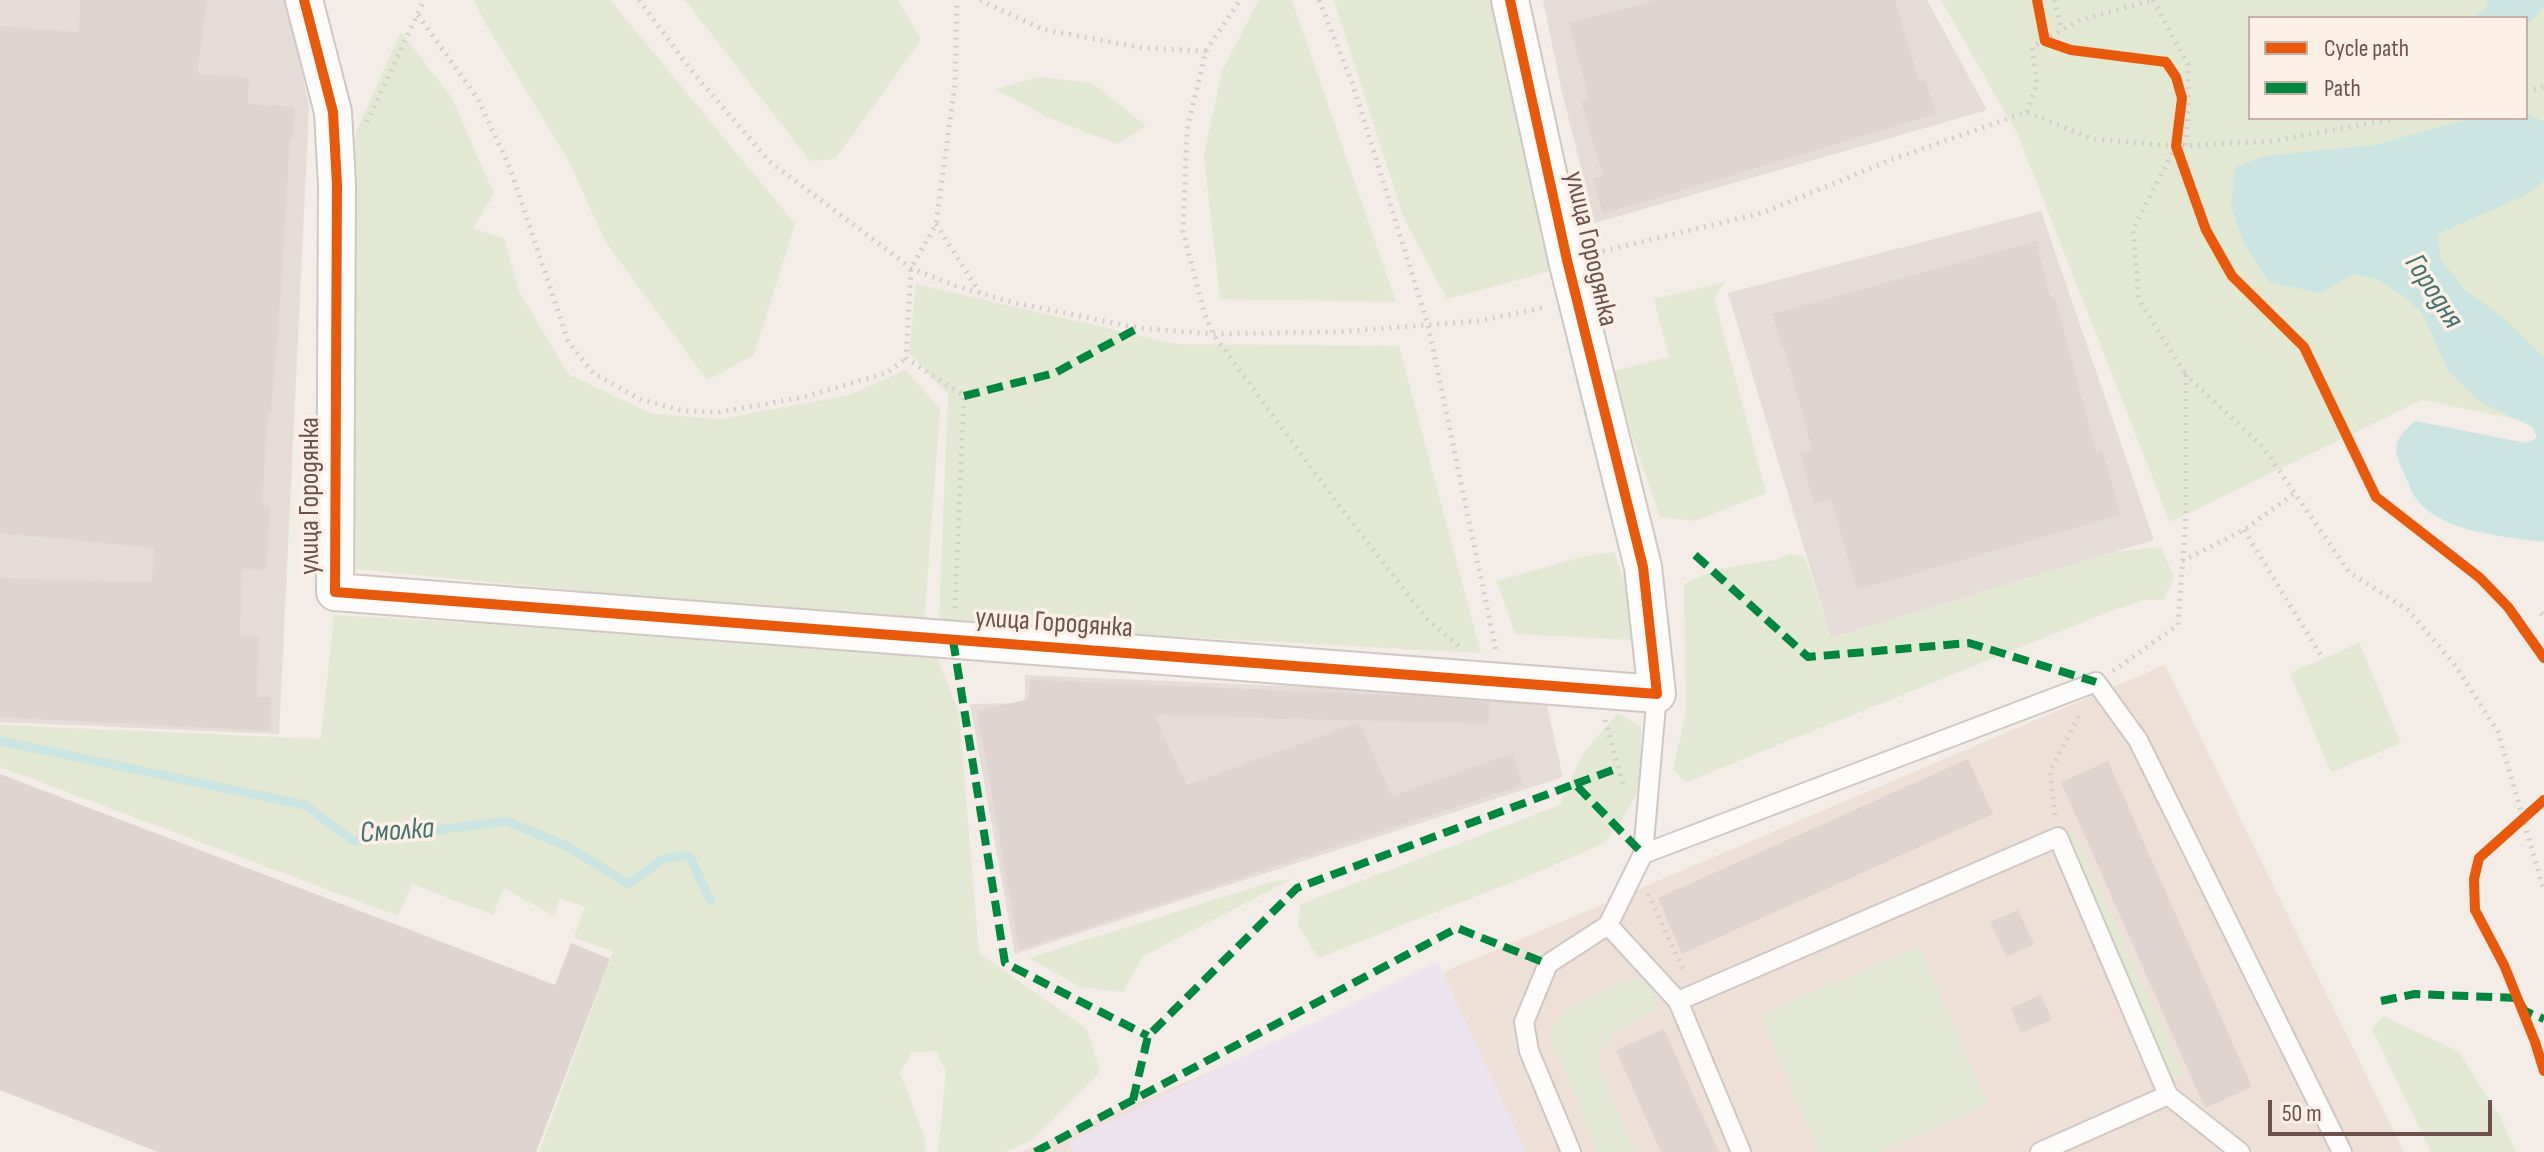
<!DOCTYPE html>
<meta charset="utf-8">
<style>
body{margin:0}
#map{position:relative;width:2544px;height:1152px;overflow:hidden;background:#f3ece7;font-family:"Sofia Sans Condensed",sans-serif}
canvas{display:block}
.legend{position:absolute;left:2248px;top:16px;width:280px;height:104px;box-sizing:border-box;background:#fdf0e7;border:2px solid #c4b0a9;margin:0;padding:10px 14px;list-style:none;font-size:24px;color:#6e514b}
.legend li{display:flex;align-items:center;gap:16px;height:40px}
.legend b{width:40px;border:2px solid #c4b0a9}
.scale{position:absolute;left:2268px;top:1100px;width:224px;height:36px;box-sizing:border-box;border:4px solid #6e514b;border-top:0;padding-left:10px;font-size:24px;line-height:28px;white-space:nowrap;color:#6e514b;-webkit-text-stroke:6px #fdf0e7;paint-order:stroke}
</style>
<div id="map">
<canvas width="2544" height="1152"></canvas>
<ul class="legend">
<li><b style="height:10px;background:#e8590c"></b>Cycle path</li>
<li><b style="height:10px;background:#00873e"></b>Path</li>
</ul>
<div class="scale">50 m</div>
</div>
<script>
const ctx = document.querySelector('canvas').getContext('2d');
ctx.lineJoin = 'round';
function fill(path, color) {
  ctx.fillStyle = color;
  ctx.fill(path, 'evenodd');
}
function stroke(path, color, width, dash) {
  ctx.strokeStyle = color;
  ctx.lineWidth = width;
  ctx.lineCap = dash ? 'butt' : 'round';
  ctx.setLineDash(dash || []);
  ctx.stroke(path);
}
function write(font, color, halo, rows, align = 'center') {
  ctx.font = font + ' "Sofia Sans Condensed",sans-serif';
  ctx.lineWidth = 7;
  ctx.setLineDash([]);
  ctx.textBaseline = 'middle';
  ctx.strokeStyle = halo;
  ctx.fillStyle = color;
  for (const [text, x, y, turn = 0] of rows) {
    ctx.save();
    ctx.translate(x, y);
    ctx.rotate((+turn || 0) * Math.PI / 180);
    ctx.textAlign = isNaN(turn) ? turn : align;
    if (halo) ctx.strokeText(text, 0, 0);
    ctx.fillText(text, 0, 0);
    ctx.restore();
  }
}
const residential = new Path2D(`
 M 2165,665 L 2404,1152 L 1021,1152 Z`);
const industrial = new Path2D(`
 M 0,0 L 287,0 L 309,107 L 279,734 L 0,722 Z
 M 1543,0 L 1927,0 L 1987,110 L 1595,223 L 1562,92 Z
 M 2041,211 L 2154,540 L 1831,638 L 1728,293 Z
 M 1025,675 L 1545,697 L 1563,777 L 1015,954 L 970,704 L 1025,703 Z`);
const education = new Path2D(`
 M 1438,962 L 1526,1152 L 1073,1152 L 1068,1142 Z`);
const green = new Path2D(`
 M 474,0 L 610,0 L 795,224 L 754,355 L 707,380 L 605,241 L 570,163 L 484,21 Z
 M 685,0 L 898,0 L 921,40 L 835,159 L 810,161 Z
 M 1259,0 L 1292,0 L 1396,302 L 1220,299 L 1204,156 L 1222,71 Z
 M 1334,0 L 1491,0 L 1550,271 L 1447,299 L 1403,216 Z
 M 1941,0 L 2544,0 L 2544,425 L 2422,400 L 2170,522 L 2018,135 ZM 2250,18 L 2526,18 L 2526,118 L 2250,118 Z
 M 401,32 L 452,98 L 494,194 L 473,228 L 504,239 L 519,291 L 568,374 L 652,414 L 721,419 L 849,395 L 906,370 L 940,409 L 924,624 L 343,568 L 355,134 Z
 M 1039,77 L 1092,83 L 1146,126 L 1117,144 L 1047,117 L 996,89 Z
 M 1725,282 L 1714,298 L 1766,493 L 1695,521 L 1660,517 L 1610,372 L 1669,357 L 1654,299 Z
 M 916,284 L 1176,344 L 1399,346 L 1481,653 L 939,624 L 948,394 L 909,353 Z
 M 2161,547 L 2174,578 L 2163,600 L 2144,600 L 2108,612 L 1686,782 L 1673,769 L 1686,713 L 1684,584 L 1718,569 L 1775,560 L 1790,554 L 1805,557 L 1831,638 L 2114,552 Z
 M 1614,552 L 1631,598 L 1636,640 L 1515,634 L 1497,581 L 1581,557 Z
 M 334,615 L 934,650 L 959,713 L 979,953 L 1087,1029 L 1100,1072 L 1031,1140 L 1006,1152 L 938,1152 L 946,1071 L 936,1051 L 912,1052 L 900,1072 L 925,1139 L 925,1152 L 539,1152 L 613,952 L 574,937 L 585,907 L 560,898 L 554,916 L 504,888 L 493,915 L 412,884 L 398,916 L 0,767 L 0,725 L 321,739 Z
 M 2359,643 L 2401,743 L 2331,772 L 2290,673 Z
 M 1618,713 L 1641,726 L 1641,785 L 1622,820 L 1604,843 L 1538,872 L 1318,958 L 1298,925 L 1301,904 L 1560,805 L 1583,753 Z
 M 2072,829 L 2184,1075 L 2168,1079 L 2074,851 L 2068,836 Z
 M 1292,879 L 1143,956 L 1123,992 L 1080,987 L 1029,958 L 1271,882 Z
 M 1919,946 L 1988,1105 L 1880,1152 L 1819,1152 L 1760,1015 Z
 M 1643,979 L 1654,991 L 1655,1009 L 1615,1032 L 1601,1050 L 1599,1068 L 1635,1152 L 1597,1152 L 1549,1034 L 1564,1010 L 1625,981 Z
 M 2383,1016 L 2459,1052 L 2501,1119 L 2516,1152 L 2431,1152 L 2372,1029 Z`);
const water = new Path2D(`
 M 2488,0 L 2544,0 L 2544,7 L 2526,26 L 2526,18 L 2468,18 L 2484,12 Z
 M 2526,112 L 2544,122 L 2544,181 L 2524,196 L 2438,234 L 2441,260 L 2468,293 L 2499,314 L 2544,357 L 2544,542 C 2507,537 2442,532 2418,501 C 2412,494 2408,482 2404,473 C 2392,447 2393,441 2415,421 L 2526,443 L 2537,438 L 2533,427 L 2482,403 L 2448,370 L 2422,313 L 2404,296 L 2377,279 L 2354,274 L 2320,293 L 2269,282 L 2244,243 L 2231,207 L 2235,167 L 2266,156 L 2374,145 L 2473,118 L 2526,118 Z`);
const stream = new Path2D(`
 M 0,741 L 305,805 L 353,841 L 506,821 L 569,847 L 628,884 L 663,859 L 689,855 L 710,900`);
const building = new Path2D(`
 M 80,0 L 207,0 L 197,74 L 249,77 L 248,104 L 295,107 L 293,138 L 290,138 L 279,320 L 271,412 L 268,412 L 262,505 L 270,506 L 266,570 L 242,569 L 240,635 L 259,636 L 257,697 L 271,697 L 270,731 L 0,717 L 0,578 L 152,582 L 154,548 L 0,533 L 0,26 L 79,32 Z
 M 1656,0 L 1895,0 L 1919,81 L 1925,80 L 1936,114 L 1603,214 L 1593,179 L 1603,176 L 1581,102 L 1589,99 L 1569,23 Z
 M 2036,241 L 2051,299 L 2055,298 L 2096,451 L 2102,449 L 2121,515 L 1857,590 L 1831,499 L 1814,504 L 1800,453 L 1812,450 L 1784,347 L 1782,348 L 1772,314 Z
 M 1030,680 L 1409,696 L 1490,702 L 1488,724 L 1154,715 L 1187,785 L 1359,722 L 1392,796 L 1513,753 L 1523,785 L 1019,950 L 977,711 L 1029,699 Z
 M 1968,759 L 1993,814 L 1682,954 L 1658,898 Z
 M 2108,761 L 2252,1087 L 2205,1108 L 2061,782 Z
 M 0,774 L 555,985 L 571,943 L 610,959 L 536,1152 L 158,1152 L 0,1090 Z
 M 2018,910 L 2034,944 L 2007,957 L 1990,922 Z
 M 2041,995 L 2052,1020 L 2021,1033 L 2011,1008 Z
 M 1664,1029 L 1688,1083 L 1719,1152 L 1661,1152 L 1616,1050 Z`);
const path = new Path2D(`
 M 639,0 L 691,70 L 769,161 L 911,268 L 956,286 L 1011,302 L 1138,328 L 1213,334 L 1336,332 L 1428,325 L 1478,321 L 1547,307
 M 980,0 L 1042,29 L 1143,48 L 1206,51 L 1187,129 L 1183,232 L 1205,315 L 1213,334 L 1337,503 L 1427,619 L 1459,646
 M 1319,0 L 1353,85 L 1428,325 L 1496,650
 M 2054,0 L 2062,31
 M 2153,0 L 2188,65 L 2188,111 L 2186,146
 M 418,15 L 478,99 L 510,168 L 568,341 L 593,373 L 642,400 L 685,411 L 720,412 L 804,397 L 887,373 L 906,358
 M 1206,51 L 1240,0
 M 2526,92 L 2544,86
 M 2027,112 L 2037,84 L 2032,47 L 2080,20 L 2153,0
 M 367,122 L 424,0
 M 2176,146 L 2133,229 L 2139,300 L 2186,375
 M 936,224 L 980,293
 M 1595,253 L 1762,213 L 1893,159 L 2027,112 L 2093,139 L 2176,146 L 2273,141 L 2398,118
 M 2244,530 L 2323,659
 M 2182,561 L 2244,530 L 2295,493
 M 955,608 L 964,396 L 906,358 L 911,268 L 936,224 L 955,84 L 957,0
 M 2541,613 L 2544,616
 M 2113,671 L 2178,625 L 2186,516 L 2186,375 L 2263,447 L 2349,572 L 2408,610 L 2455,665 L 2498,732 L 2544,891
 M 1605,720 L 1624,788
 M 2055,815 L 2050,771 L 2081,712
 M 1648,894 L 1683,969`);
const service = new Path2D(`
 M 1657,694 L 1643,854 L 2096,682 L 2138,740 L 2342,1152
 M 1608,925 L 1678,1001 L 1741,1152
 M 1678,1001 L 2058,837 L 2168,1095
 M 1571,1152 L 1529,1051 L 1524,1022 L 1548,964 L 1608,925 L 1643,854
 M 2040,1152 L 2168,1095 L 2240,1152`);
const minor = new Path2D(`
 M 304,0 L 333,112 L 337,185 L 335,592 L 1657,694 L 1643,567 L 1567,260 L 1510,0`);
const quiet = new Path2D(`
 M 964,396 L 1055,373 L 1138,328
 M 1695,555 L 1808,657 L 1969,643 L 2096,682
 M 953,640 L 1005,963 L 1148,1036
 M 1575,784 L 1618,768
 M 2381,1001 L 2415,994 L 2517,998 L 2525,1011 L 2544,1019
 M 1133,1100 L 1148,1036 L 1297,888 L 1575,784 L 1643,854
 M 1035,1152 L 1457,928 L 1548,964`);
const cycleway = new Path2D(`
 M 304,0 L 333,112 L 337,185 L 335,592 L 1657,694 L 1643,567 L 1567,260 L 1510,0
 M 2037,0 L 2045,41 L 2071,50 L 2166,62 L 2176,77 L 2182,98 L 2176,146 L 2206,230 L 2232,276 L 2304,347 L 2376,497 L 2480,578 L 2508,607 L 2544,658
 M 2544,800 L 2479,858 L 2474,879 L 2475,910 L 2504,965 L 2535,1042 L 2544,1071`);
const streetNames = [
 ["улица Городянка",1590,249,77],
 ["улица Городянка",311,496,-90],
 ["улица Городянка",1054,624,4]
];
const waterNames = [
 ["Городня",2433,292,57],
 ["Смолка",397,832,-4]
];
fill(residential, '#eee0d7');
fill(industrial, '#e5dcd8');
fill(education, '#eee4ef');
fill(green, '#e3e8d3');
fill(water, '#cae4e1');
stroke(stream, '#cae4e1', 9);
fill(building, '#dfd4d0');
stroke(service, '#d0c7c3', 22);
stroke(minor, '#d0c7c3', 40);
stroke(path, '#d5ccc9', 5, [2, 6]);
stroke(service, '#fdfcfb', 18);
stroke(minor, '#fdfcfb', 36);
stroke(quiet, '#00873e', 8, [16, 8]);
stroke(cycleway, '#e8590c', 10);
write('28px', '#6e514b', '#fdf0e7', streetNames);
write('italic 30px', '#417272', '#fdf0e7', waterNames);
</script>
